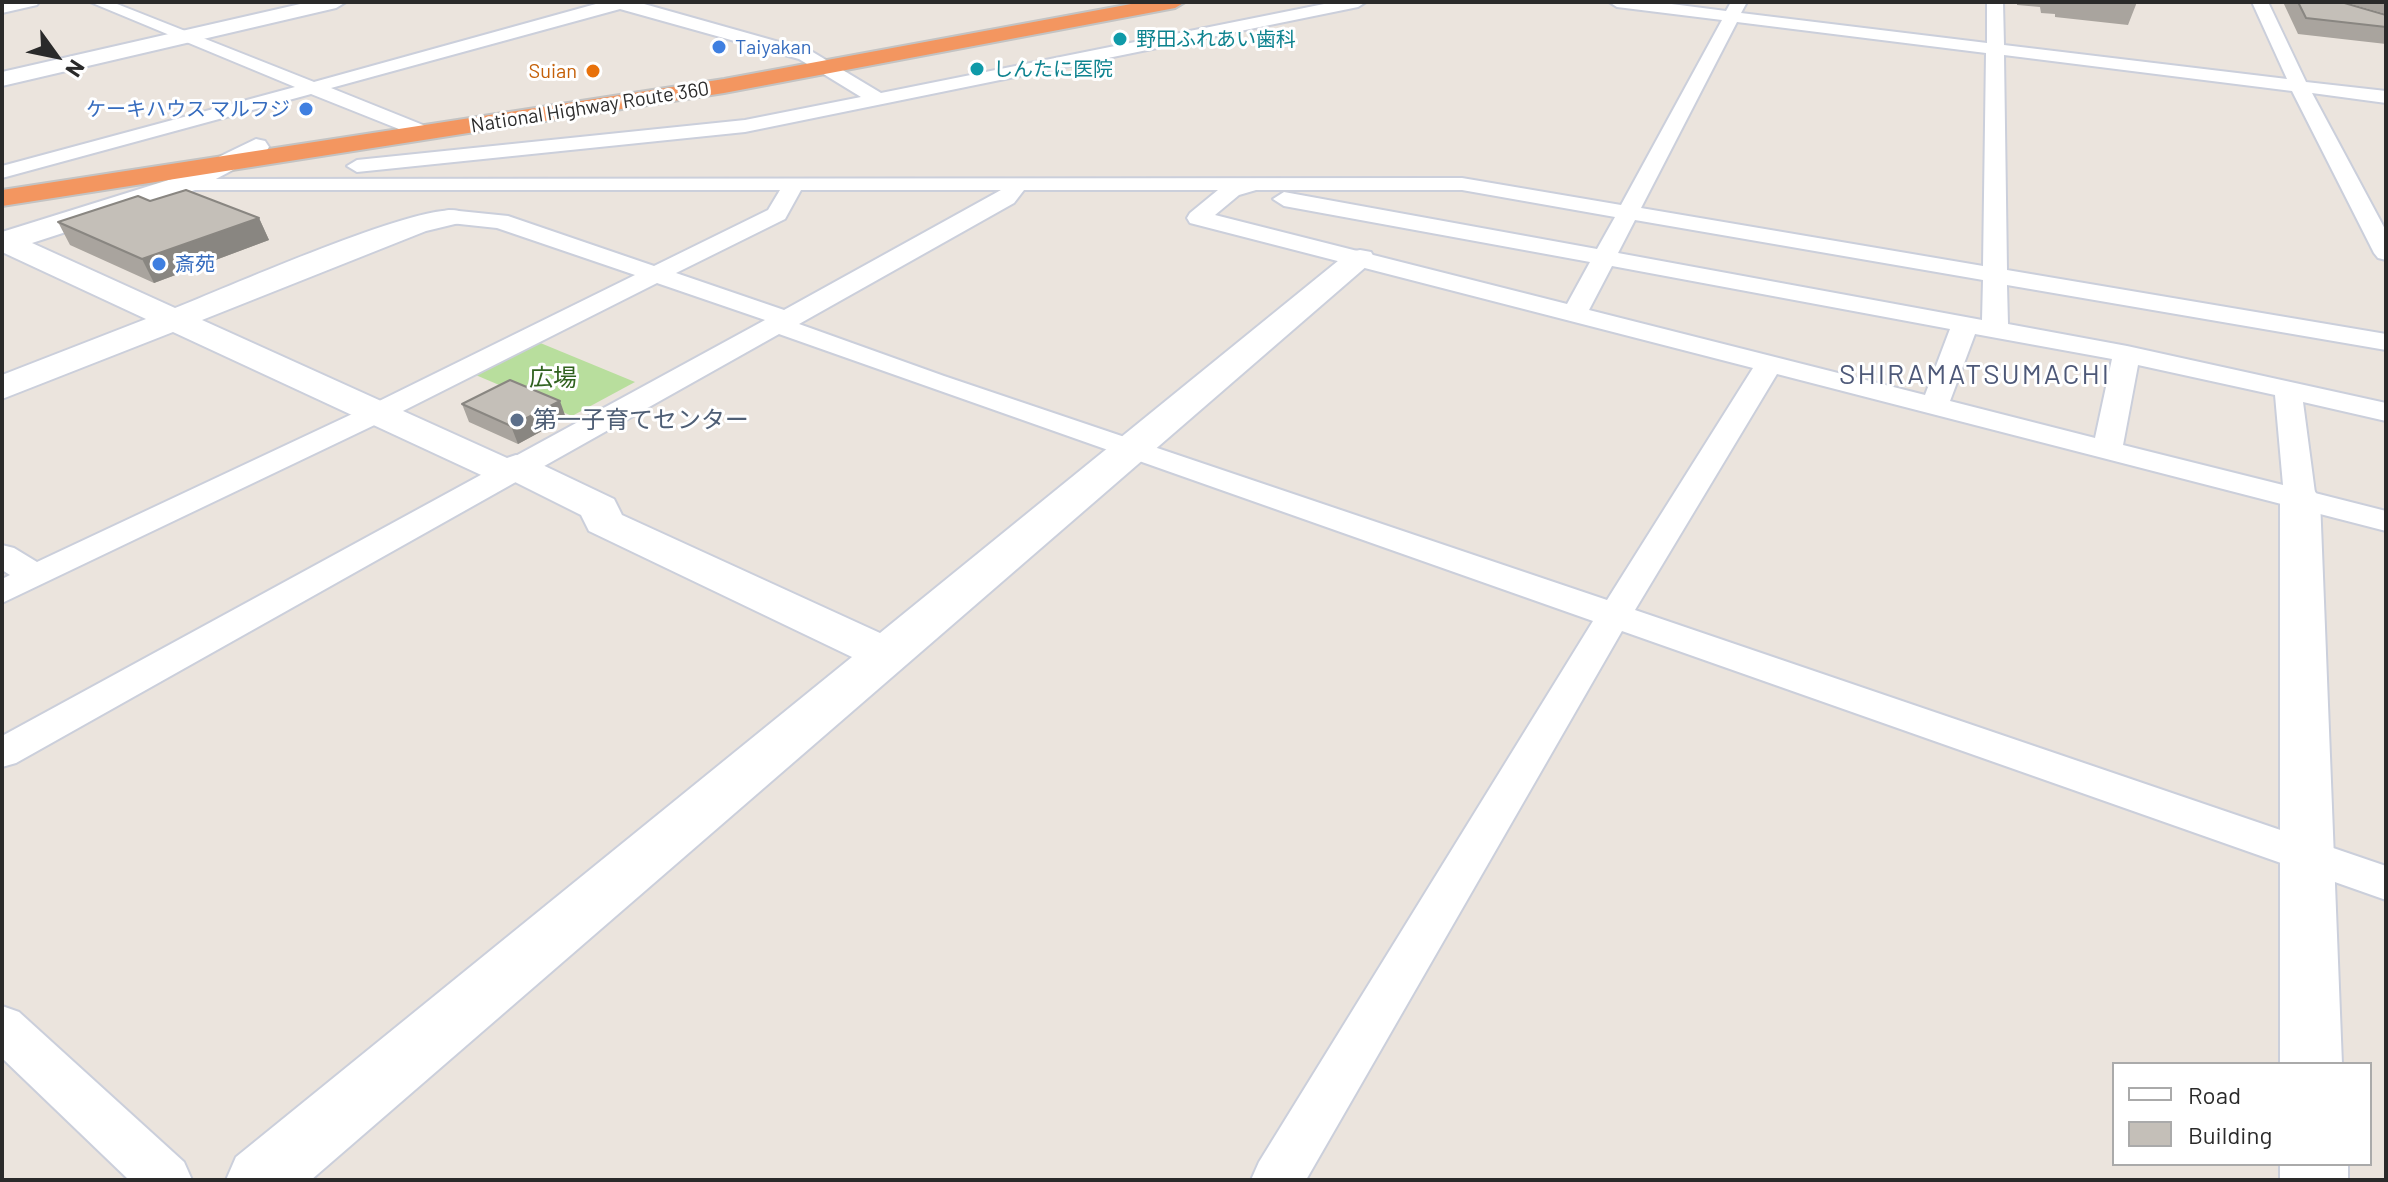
<!DOCTYPE html>
<meta charset="utf-8">
<style>
body{margin:0}
#map{position:relative;width:2388px;height:1182px;overflow:hidden;background:#ebe4dd;font-family:Barlow,sans-serif}
canvas{display:block}
.frame{position:absolute;inset:0;border:4px solid #2a2a2a;pointer-events:none}
.legend{position:absolute;left:2112px;top:1062px;width:260px;height:104px;box-sizing:border-box;background:#fff;border:2px solid #aaa;margin:0;padding:10px 14px;list-style:none;font-size:24px;color:#2a2a2a}
.legend li{display:flex;align-items:center;gap:16px;height:40px}
.legend b{width:40px;border:2px solid #aaa}
.north{position:absolute;left:16px;top:16px;width:80px;height:80px;-webkit-text-stroke:6px #fff;paint-order:stroke;rotate:123deg;font-size:22px;font-weight:700;line-height:32px;text-align:center;color:#2a2a2a}
.north::after{content:'';display:block;margin:auto;width:28px;height:36px;background:#2a2a2a;clip-path:polygon(50% 0,100% 100%,50% 72%,0 100%)}
</style>
<div id="map">
<canvas width="2388" height="1182"></canvas>
<div class="frame"></div>
<ul class="legend">
<li><b style="height:10px;background:#fff"></b>Road</li>
<li><b style="height:22px;background:#c4bfb8"></b>Building</li>
</ul>
<div class="north">N</div>
</div>
<script>
const ctx = document.querySelector('canvas').getContext('2d');
ctx.lineJoin = 'round';
function fill(path, color) {
  ctx.fillStyle = color;
  ctx.fill(path, 'evenodd');
}
function stroke(path, color, width, dash) {
  ctx.strokeStyle = color;
  ctx.lineWidth = width;
  ctx.lineCap = dash ? 'butt' : 'round';
  ctx.setLineDash(dash || []);
  ctx.stroke(path);
}
function write(font, color, halo, rows, align = 'center') {
  ctx.font = font + ' Barlow,"Noto Sans JP",sans-serif';
  ctx.lineWidth = 6;
  ctx.setLineDash([]);
  ctx.textBaseline = 'middle';
  ctx.strokeStyle = halo;
  ctx.fillStyle = color;
  for (const [text, x, y, turn = 0] of rows) {
    ctx.save();
    ctx.translate(x, y);
    ctx.rotate((+turn || 0) * Math.PI / 180);
    ctx.textAlign = isNaN(turn) ? turn : align;
    if (halo) ctx.strokeText(text, 0, 0);
    ctx.fillText(text, 0, 0);
    ctx.restore();
  }
}
const green = new Path2D(`
 M 538,342 L 635,382 L 572,416 L 471,373 Z`);
const street = new Path2D(`
 M 39,2 L 37,5 L 2,13 L 2,3 Z
 M 90,2 L 112,2 L 314,82 L 603,2 L 637,2 L 811,51 L 881,93 L 1334,2 L 1366,2 L 1358,7 L 745,132 L 357,172 L 347,166 L 357,160 L 745,120 L 861,97 L 799,59 L 620,9 L 331,88 L 433,129 L 436,133 L 433,137 L 419,137 L 311,94 L 2,178 L 2,166 L 295,87 Z
 M 1609,2 L 1656,2 L 1726,11 L 1731,2 L 1747,2 L 1741,13 L 1987,43 L 1987,2 L 2003,2 L 2004,45 L 2287,79 L 2252,2 L 2268,2 L 2306,82 L 2386,91 L 2386,103 L 2312,93 L 2386,231 L 2386,260 L 2378,258 L 2374,253 L 2292,91 L 2004,55 L 2007,270 L 2386,334 L 2386,350 L 2007,285 L 2008,324 L 2127,346 L 2386,403 L 2386,421 L 2303,402 L 2315,493 L 2386,511 L 2386,531 L 1777,374 L 1635,610 L 2386,866 L 2386,900 L 1622,631 L 1306,1180 L 1251,1180 L 1259,1162 L 1593,621 L 779,334 L 16,763 L 2,767 L 2,736 L 765,320 L 657,283 L 385,420 L 2,603 L 2,579 L 10,575 L 2,570 L 2,545 L 14,548 L 37,562 L 365,408 L 635,275 L 497,228 L 441,222 L 438,217 L 441,212 L 449,210 L 508,216 L 654,266 L 768,210 L 780,190 L 185,190 L 174,184 L 177,179 L 1462,178 L 1621,205 L 1722,20 L 1617,7 ZM 1737,22 L 1986,53 L 1983,266 L 1641,208 ZM 801,190 L 1001,190 L 784,310 L 676,273 L 785,219 ZM 1218,190 L 1190,213 L 1187,218 L 1190,223 L 1753,368 L 1607,600 L 944,376 L 799,324 L 1014,203 L 1024,190 ZM 1256,190 L 1462,190 L 1615,217 L 1597,249 L 1284,192 L 1273,199 L 1284,206 L 1590,262 L 1567,304 L 1215,215 L 1239,195 ZM 1635,220 L 1983,280 L 1982,320 L 1618,253 ZM 1612,266 L 1950,329 L 1925,395 L 1589,310 ZM 1975,334 L 2112,359 L 2095,438 L 1950,401 ZM 2138,365 L 2275,395 L 2283,485 L 2123,445 Z
 M 2,1006 L 19,1012 L 184,1162 L 192,1180 L 129,1180 L 2,1058 Z`);
const secondary = new Path2D(`
 M 309,2 L 346,2 L 336,8 L 2,86 L 2,72 Z
 M 256,139 L 265,141 L 269,147 L 265,153 L 195,190 L 32,243 L 175,308 C 224,289 421,201 459,211 L 463,217 L 459,223 L 426,231 L 202,320 L 507,458 L 516,455 L 530,459 L 614,499 L 622,515 L 880,633 L 1349,252 L 1360,250 L 1371,252 L 1375,259 L 311,1180 L 226,1180 L 236,1157 L 852,657 L 589,531 L 581,515 L 515,482 L 506,484 L 492,480 L 173,332 L 2,399 L 2,375 L 146,319 L 2,252 L 2,232 L 175,178 Z
 M 2300,487 L 2314,490 L 2320,499 L 2342,1064 L 2280,1064 L 2280,499 L 2286,490 Z
 M 2280,1164 L 2348,1164 L 2348,1180 L 2280,1180 Z`);
const highway = new Path2D(`
 M 1142,2 L 1185,2 L 1175,8 L 724,93 L 2,206 L 2,190 L 724,79 Z`);
const wall = new Path2D(`
 M 2017,2 L 2137,2 L 2128,25 L 2055,17 L 2055,14 L 2041,13 L 2040,7 L 2017,5 Z
 M 2283,2 L 2341,2 L 2386,15 L 2386,44 L 2298,34 Z
 M 2344,2 L 2386,2 L 2386,14 Z
 M 150,201 L 259,218 L 269,240 L 154,283 L 70,245 L 58,222 Z
 M 462,404 L 566,418 L 518,444 L 469,422 Z`);
const shadedWall = new Path2D(`
 M 259,218 L 269,240 L 154,283 L 142,259 Z
 M 560,401 L 566,418 L 518,444 L 511,426 Z`);
const building = new Path2D(`
 M 2298,2 L 2341,2 L 2386,15 L 2386,27 L 2306,18 Z
 M 186,190 L 259,218 L 142,259 L 58,222 L 138,196 L 150,201 Z
 M 510,380 L 560,401 L 511,426 L 462,404 Z`);
const markers = [
 [1120,39,8,"#0f9aa8"],
 [719,47,8,"#3f7fe0"],
 [977,69,8,"#0f9aa8"],
 [593,71,8,"#e8710a"],
 [306,109,8,"#3f7fe0"],
 [159,264,8,"#3f7fe0"],
 [517,420,8,"#5c6f8a"]
];
const farCulturenames = [
 ["野田ふれあい歯科",1136,39],
 ["しんたに医院",993,69]
];
const farShopnames = [
 ["Taiyakan",735,47],
 ["ケーキハウス マルフジ",290,109,"right"],
 ["斎苑",175,264]
];
const farFoodnames = [
 ["Suian",577,71]
];
const farStreetnames = [
 ["National Highway Route 360",590,107,-9]
];
const parkNames = [
 ["広場",553,378]
];
const serviceNames = [
 ["第一子育てセンター",533,420]
];
const quarterNames = [
 ["SHIRAMATSUMACHI",1975,375]
];
fill(green, '#b8de9d');
stroke(street, '#cbcfdb', 4);
stroke(secondary, '#cbcfdb', 4);
stroke(highway, '#c3c3c3', 4);
fill(street, '#fff');
fill(secondary, '#fff');
fill(highway, '#f39660');
fill(wall, '#a9a49e');
fill(shadedWall, '#898681');
fill(building, '#c4bfb8');
stroke(building, '#898681', 2);
for (const [x, y, r, color] of markers) {
  const dot = new Path2D();
  dot.arc(x, y, r, 0, 2 * Math.PI);
  ctx.fillStyle = color;
  ctx.fill(dot);
  stroke(dot, '#fff', 3);
}
write('20px', '#0d838f', '#fff', farCulturenames, 'left');
write('20px', '#366cbe', '#fff', farShopnames, 'left');
write('20px', '#c56008', '#fff', farFoodnames, 'right');
write('20px', '#2a2a2a', '#fff', farStreetnames);
write('24px', '#31621f', '#fff', parkNames);
write('24px', '#4e5e75', '#fff', serviceNames, 'left');
ctx.letterSpacing = '2px';
write('28px', '#4d5878', '#fff', quarterNames);
ctx.letterSpacing = '0px';
</script>
